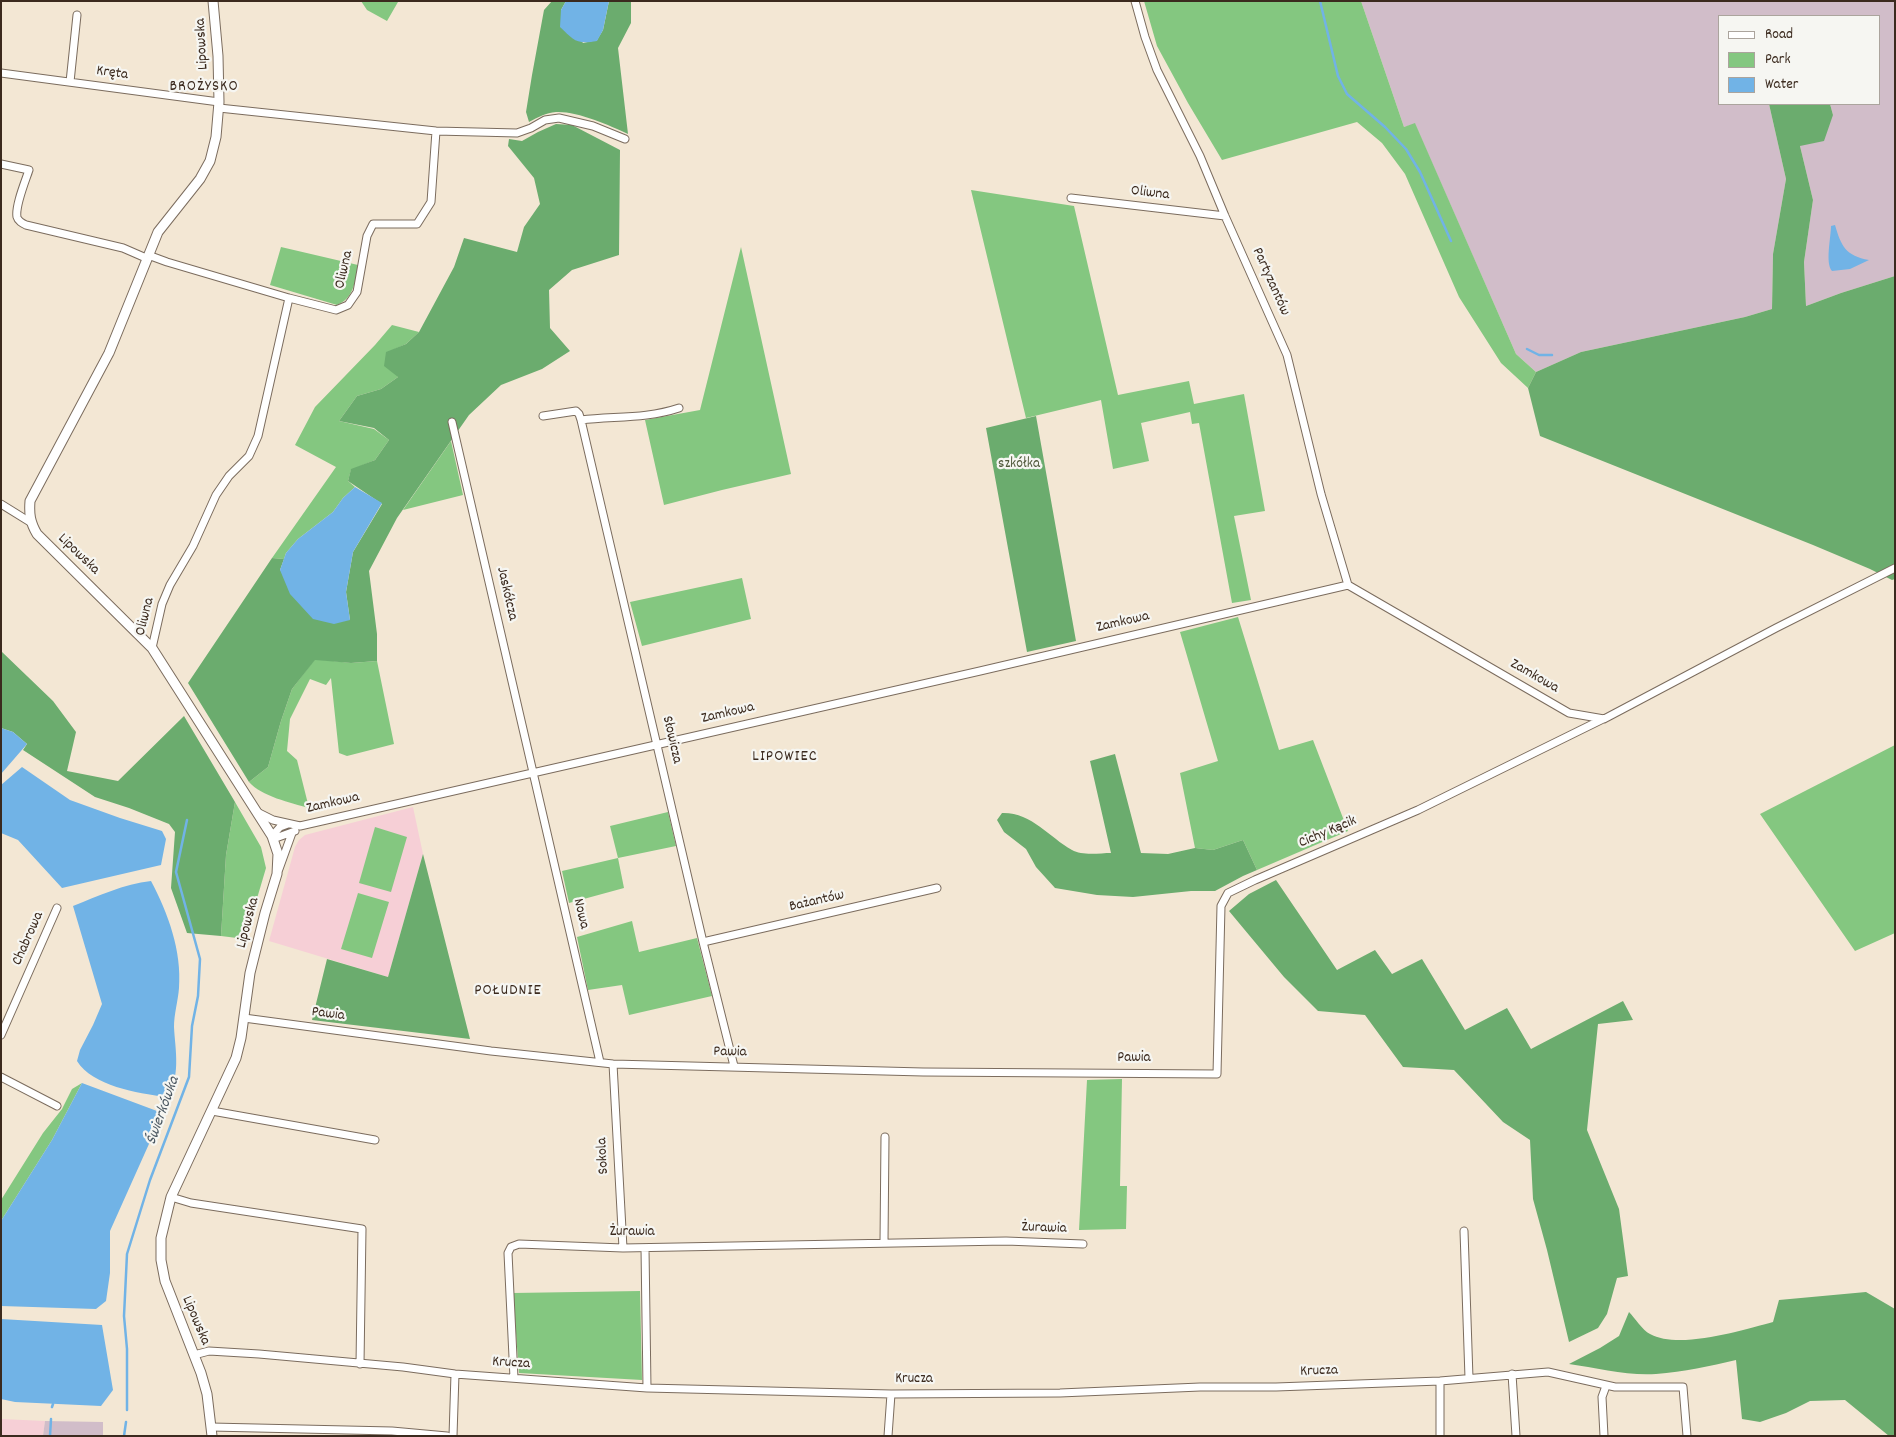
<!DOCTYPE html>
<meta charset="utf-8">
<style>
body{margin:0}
#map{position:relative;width:1896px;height:1437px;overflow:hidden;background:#f3e7d4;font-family:Dekko,sans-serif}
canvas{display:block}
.frame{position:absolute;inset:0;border:2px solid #3b2a1e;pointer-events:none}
.legend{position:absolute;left:1718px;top:15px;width:162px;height:90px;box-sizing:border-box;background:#f6f6f2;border:1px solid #aba49d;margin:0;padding:6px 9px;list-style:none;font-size:15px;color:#3b2a1e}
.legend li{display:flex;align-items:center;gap:10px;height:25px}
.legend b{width:25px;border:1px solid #aba49d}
</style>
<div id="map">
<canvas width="1896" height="1437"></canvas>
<div class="frame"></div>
<ul class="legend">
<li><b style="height:6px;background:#fff"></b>Road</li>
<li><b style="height:14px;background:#84c780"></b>Park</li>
<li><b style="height:14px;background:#71b3e6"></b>Water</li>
</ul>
</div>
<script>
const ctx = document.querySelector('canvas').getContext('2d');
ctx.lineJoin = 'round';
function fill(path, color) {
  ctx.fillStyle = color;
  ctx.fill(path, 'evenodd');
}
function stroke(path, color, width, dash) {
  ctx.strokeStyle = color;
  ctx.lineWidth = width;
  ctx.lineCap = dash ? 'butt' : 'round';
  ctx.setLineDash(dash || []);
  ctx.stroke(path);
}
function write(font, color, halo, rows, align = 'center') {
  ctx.font = font + ' Dekko,sans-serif';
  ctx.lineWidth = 4.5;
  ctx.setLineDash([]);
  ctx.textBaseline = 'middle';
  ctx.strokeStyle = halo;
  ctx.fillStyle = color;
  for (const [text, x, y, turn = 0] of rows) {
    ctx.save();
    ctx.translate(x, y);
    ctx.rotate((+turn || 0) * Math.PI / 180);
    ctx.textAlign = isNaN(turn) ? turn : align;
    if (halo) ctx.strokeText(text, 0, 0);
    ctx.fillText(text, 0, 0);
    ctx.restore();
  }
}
const built = new Path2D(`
 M 413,807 L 423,854 L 388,977 L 269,941 L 295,847 L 299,840 L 305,835 Z
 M 1,1419 L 45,1421 L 43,1436 L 1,1436 Z`);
const industrial = new Path2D(`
 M 1361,1 L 1895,1 L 1895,276 L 1841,293 L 1806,306 L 1804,262 L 1813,200 L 1800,146 L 1833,115 L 1830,104 L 1880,104 L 1880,16 L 1720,16 L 1720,104 L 1769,104 L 1786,179 L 1773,254 L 1772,309 L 1745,317 L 1581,352 L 1536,372 L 1516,354 L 1415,124 L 1404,127 Z
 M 45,1421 L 103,1422 L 103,1436 L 43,1436 Z`);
const green = new Path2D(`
 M 361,1 L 397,1 L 398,2 L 387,21 L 367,10 Z
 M 1144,1 L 1361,1 L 1404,127 L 1415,123 L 1516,354 L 1536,372 L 1528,388 L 1501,363 L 1459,297 L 1405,174 L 1382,143 L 1357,122 L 1222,160 L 1188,103 L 1157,46 Z
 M 971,190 L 1074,206 L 1118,395 L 1189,381 L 1194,404 L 1244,394 L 1265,511 L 1234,516 L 1251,600 L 1232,603 L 1199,423 L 1192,424 L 1190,412 L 1141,423 L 1149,461 L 1113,469 L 1101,400 L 1026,418 Z
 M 281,247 L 358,265 C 355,282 354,298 337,305 L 270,285 Z
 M 741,247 L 791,474 L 722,490 L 664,505 L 645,420 L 700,410 Z
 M 392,325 L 419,332 L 406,344 L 386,353 L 398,377 L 381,389 L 357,396 L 339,421 L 374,429 L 389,440 L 375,460 L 351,470 L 348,481 L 355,487 L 343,498 L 333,512 L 298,539 L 286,553 L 284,559 L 272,558 L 336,467 L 295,445 L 315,407 L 375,345 Z
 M 451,441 L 463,495 L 403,510 Z
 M 742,578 L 751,619 L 642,646 L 630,602 Z
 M 1238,617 L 1279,750 L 1313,740 L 1348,831 L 1257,870 L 1243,840 L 1213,850 L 1195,848 L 1180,773 L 1218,761 L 1180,632 Z
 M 315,659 L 351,663 L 377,661 L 394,744 L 347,756 L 339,753 L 331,678 L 326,685 L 310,679 L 290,719 L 287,751 L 297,760 L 309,808 C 291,803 261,796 249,782 L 268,767 L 281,721 L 292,689 Z
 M 1895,745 L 1895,933 L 1855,951 L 1760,814 Z
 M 235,802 L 261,847 L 266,868 L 245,939 L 221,936 L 226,855 Z
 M 668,812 L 676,846 L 618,858 L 624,888 L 569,903 L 562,871 L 618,858 L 610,826 Z
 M 375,827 L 407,837 L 391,892 L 359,883 Z
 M 358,893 L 389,902 L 372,958 L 341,949 Z
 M 632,921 L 639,952 L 697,938 L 712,996 L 629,1015 L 622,985 L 588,990 L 577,937 Z
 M 1122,1079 L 1120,1186 L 1127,1186 L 1126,1229 L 1079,1230 L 1087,1080 Z
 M 82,1083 L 52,1140 L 1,1221 L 1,1200 L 43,1133 L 62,1109 L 72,1089 Z
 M 640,1291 L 642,1380 L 519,1373 L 513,1293 Z`);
const forest = new Path2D(`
 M 552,1 L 566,1 L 561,10 L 583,43 L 597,40 L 603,30 L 609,1 L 631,1 L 631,23 L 618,48 L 628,134 C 609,125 577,111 556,112 C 546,113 538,117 529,122 L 526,112 L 532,75 L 544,10 Z
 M 1769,104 L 1830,104 L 1833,115 L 1824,141 L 1800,146 L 1813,200 L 1804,262 L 1806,306 L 1841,293 L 1895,276 L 1895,579 L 1892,580 L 1870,569 L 1813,545 L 1540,436 L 1528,388 L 1536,372 L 1581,352 L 1745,317 L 1772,309 L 1773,254 L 1786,179 Z
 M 556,124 L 572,125 L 620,150 L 619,255 L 572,270 L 549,290 L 550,328 L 570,351 L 542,369 L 501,385 L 469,415 L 397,518 L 369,571 L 377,634 L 377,661 L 351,663 L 315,660 L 292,689 L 281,721 L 268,767 L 249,782 L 188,683 L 272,558 L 284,559 L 280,570 L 350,620 L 346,592 L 353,552 L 382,504 L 348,481 L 351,469 L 375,460 L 389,440 L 374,428 L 339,421 L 357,396 L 381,389 L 398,377 L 384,366 L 386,352 L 406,344 L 419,332 L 454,267 L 464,238 L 517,252 L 524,227 L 540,204 L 534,178 L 508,146 L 509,139 L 522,141 L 538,132 Z
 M 1036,416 L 1076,641 L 1027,652 L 986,428 Z
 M 1,651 L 53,701 L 76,732 L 67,771 L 118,781 L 184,716 L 235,802 L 226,855 L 221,936 L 187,933 L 171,888 L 175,832 L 169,824 L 129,808 L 95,797 L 23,750 L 27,744 L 13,732 L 1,728 Z
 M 1115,754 L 1141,853 L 1168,854 L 1195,848 L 1213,850 L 1243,840 L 1257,870 L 1243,876 L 1215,891 L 1191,891 L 1133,897 L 1097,895 L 1055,888 L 1036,867 L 1026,849 L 1004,832 L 997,820 L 1002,813 C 1031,812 1049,837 1072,850 C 1082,856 1100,853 1111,853 L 1090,761 Z
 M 423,854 L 470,1039 L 312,1020 L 327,959 L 388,977 Z
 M 1276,880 L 1337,970 L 1375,950 L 1392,974 L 1422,959 L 1465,1030 L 1507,1008 L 1531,1049 L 1623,1001 L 1633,1020 L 1598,1024 L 1587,1130 L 1619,1209 L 1628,1276 L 1617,1278 L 1607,1314 L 1598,1328 L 1569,1342 L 1547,1250 L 1533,1199 L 1530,1140 L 1503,1122 L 1454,1070 L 1403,1067 L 1365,1015 L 1318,1011 L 1284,977 L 1229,911 L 1249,894 Z
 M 1866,1292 L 1895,1309 L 1895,1436 L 1889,1436 L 1845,1400 L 1810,1401 L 1786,1413 L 1760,1422 L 1742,1419 L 1736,1360 C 1710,1366 1684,1372 1656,1374 C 1628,1376 1597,1368 1569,1364 L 1600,1348 L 1619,1336 L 1629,1312 C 1635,1318 1642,1330 1650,1334 C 1679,1350 1743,1330 1773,1322 L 1779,1300 Z`);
const water = new Path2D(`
 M 566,1 L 609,1 L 603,30 L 597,41 C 576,45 574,40 560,27 L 561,10 Z
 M 1835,225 C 1841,246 1846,256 1869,260 L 1850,269 L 1832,271 C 1825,263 1831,237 1831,226 Z
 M 355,487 L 382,503 L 353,552 L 346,592 L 350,620 L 334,624 L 313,619 L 290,594 L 280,570 L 286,553 L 298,539 L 333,512 L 343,498 Z
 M 1,728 L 13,732 L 27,744 L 1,774 Z
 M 22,767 L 70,800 L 120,818 L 162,831 L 166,839 L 161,865 L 62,888 L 18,840 L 1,833 L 1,785 Z
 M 151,881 C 168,913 182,951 179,988 C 178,1001 174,1014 174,1027 C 175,1049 182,1080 165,1097 C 138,1093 92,1086 77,1061 L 80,1050 L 93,1025 L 102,1004 L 73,906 C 98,896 124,884 151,881 Z
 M 82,1083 L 157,1111 L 157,1126 L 110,1231 L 110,1273 L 106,1301 L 96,1309 L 1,1306 L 1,1221 L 52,1140 Z
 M 1,1319 L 102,1325 L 113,1390 L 101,1406 L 15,1402 L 1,1399 Z`);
const stream = new Path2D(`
 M 1320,1 L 1338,76 L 1347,94 L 1385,127 L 1406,149 L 1420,172 L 1451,241
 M 1527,349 L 1539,355 L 1552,355
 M 52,1407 L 53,1404
 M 127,1410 L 127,1349 L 124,1316 L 127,1254 L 150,1180 L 189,1077 L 192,1026 L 198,996 L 200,959 L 176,872 L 187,820
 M 50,1436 L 51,1419
 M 124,1436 L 126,1422`);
const minor = new Path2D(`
 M 1135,1 L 1145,37 L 1157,70 L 1200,156 L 1225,216 L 1287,355 L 1321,494 L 1348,585
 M 1,73 L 219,102
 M 70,82 L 77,15
 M 219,108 L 436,131 L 517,133 L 531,128 L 545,120 L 559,118 L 593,126 L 625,139
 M 1,164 L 29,170 C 25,182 15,206 17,217 C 18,221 22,223 26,225 L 123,248 L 146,258
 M 1071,198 L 1225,216
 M 148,255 L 167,262 L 289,298
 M 679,408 C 646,419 615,416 581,420 L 703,942 L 734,1066
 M 543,416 L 576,411 L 579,414 L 581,420
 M 452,422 L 600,1062
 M 1,504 L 30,522
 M 152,648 L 162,604 L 170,585 L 193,546 L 216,495 L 229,476 L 249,456 L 258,436 L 289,298 L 336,310 L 348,305 L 357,292 L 367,236 L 373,224 L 417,224 L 431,202 L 436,131
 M 257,812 L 273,820 L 300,826 L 980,671 L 1348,585 L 1569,713 L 1604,719 L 1776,628 L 1895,568
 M 272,836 L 280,827 L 288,824
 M 273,839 L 295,831
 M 279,869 L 292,833
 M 703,942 L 937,888
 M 244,1018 L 491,1051 L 613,1064 L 923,1072 L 1217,1074 L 1221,906 L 1228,893 L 1255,880 L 1418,810 L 1603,719
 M 1,1035 L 57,908
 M 613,1064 L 623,1248
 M 1,1077 L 57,1106
 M 212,1111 L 375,1140
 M 171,1197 L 191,1203 L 362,1229 L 360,1364
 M 1464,1231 L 1469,1378
 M 884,1242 L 885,1137
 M 645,1248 L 647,1388
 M 194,1355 L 209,1351 L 259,1354 L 403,1367 L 455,1374 L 647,1388 L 891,1394 L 1060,1393 L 1200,1387 L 1276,1387 L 1440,1381 L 1548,1372 L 1615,1387 L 1683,1387 L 1687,1436
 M 1512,1374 L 1516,1436
 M 514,1378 L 508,1253 L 511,1247 L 519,1244 L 623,1248 L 1006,1241 L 1083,1244
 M 211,1427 L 392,1431 L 447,1436
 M 453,1436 L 455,1374
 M 888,1436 L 891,1394
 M 1440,1436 L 1440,1381
 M 1604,1436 L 1602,1397 L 1606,1386`);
const tertiary = new Path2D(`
 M 212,1436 L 207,1394 L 201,1373 L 165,1281 L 161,1260 L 161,1238 L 171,1197 L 236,1058 L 241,1038 L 250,973 L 265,913 L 277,874 L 278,854 L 272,836 L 152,648 L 37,534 C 30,522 29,514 30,501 L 109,353 L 158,232 L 200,179 L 210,161 L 216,137 L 219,102 L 218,56 L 213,1`);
const streetNames = [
 ["Lipowska",203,44,-93],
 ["Kręta",112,74,8],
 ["Oliwna",1150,194,7],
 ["Oliwna",345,270,-77],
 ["Partyzantów",1270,282,66],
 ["Lipowska",78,555,44],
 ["Jaskółcza",506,594,77],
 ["Oliwna",146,617,-76],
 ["Zamkowa",1123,623,-13],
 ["Zamkowa",1534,677,30],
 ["Zamkowa",728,714,-13],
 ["Słowicza",671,740,77],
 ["Zamkowa",333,804,-13],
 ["Cichy Kącik",1328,833,-23],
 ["Bażantów",817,902,-13],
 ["Nowa",580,914,77],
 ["Lipowska",249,923,-75],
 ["Chabrowa",29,939,-66],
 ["Pawia",328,1015,7],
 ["Pawia",730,1053,1],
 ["Pawia",1134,1059],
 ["Sokola",604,1156,-93],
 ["Żurawia",1044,1229,2],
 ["Żurawia",632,1233],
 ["Lipowska",195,1321,67],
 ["Krucza",511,1364,4],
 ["Krucza",1319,1372,-2],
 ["Krucza",914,1380]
];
const parkNames = [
 ["szkółka",1019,465]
];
const neighbourhoodNames = [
 ["BROŻYSKO",204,88],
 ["LIPOWIEC",785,758],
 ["POŁUDNIE",508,992]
];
const waterNames = [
 ["Świerkówka",164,1111,-70]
];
fill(built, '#f6cfd6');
fill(industrial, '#d1bdc9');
fill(green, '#84c780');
fill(forest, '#6bac6e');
fill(water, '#71b3e6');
stroke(stream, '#71b3e6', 2.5);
stroke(minor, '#7b6c5e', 9);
stroke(tertiary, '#7b6c5e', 11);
stroke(minor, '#fff', 7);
stroke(tertiary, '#fff', 9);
write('15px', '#3b2a1e', '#f6f6f2', streetNames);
write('15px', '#51593b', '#f6f6f2', parkNames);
ctx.letterSpacing = '1px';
write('16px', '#3b2a1e', '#f6f6f2', neighbourhoodNames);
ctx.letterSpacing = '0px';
write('italic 16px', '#4e5a64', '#f6f6f2', waterNames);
</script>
